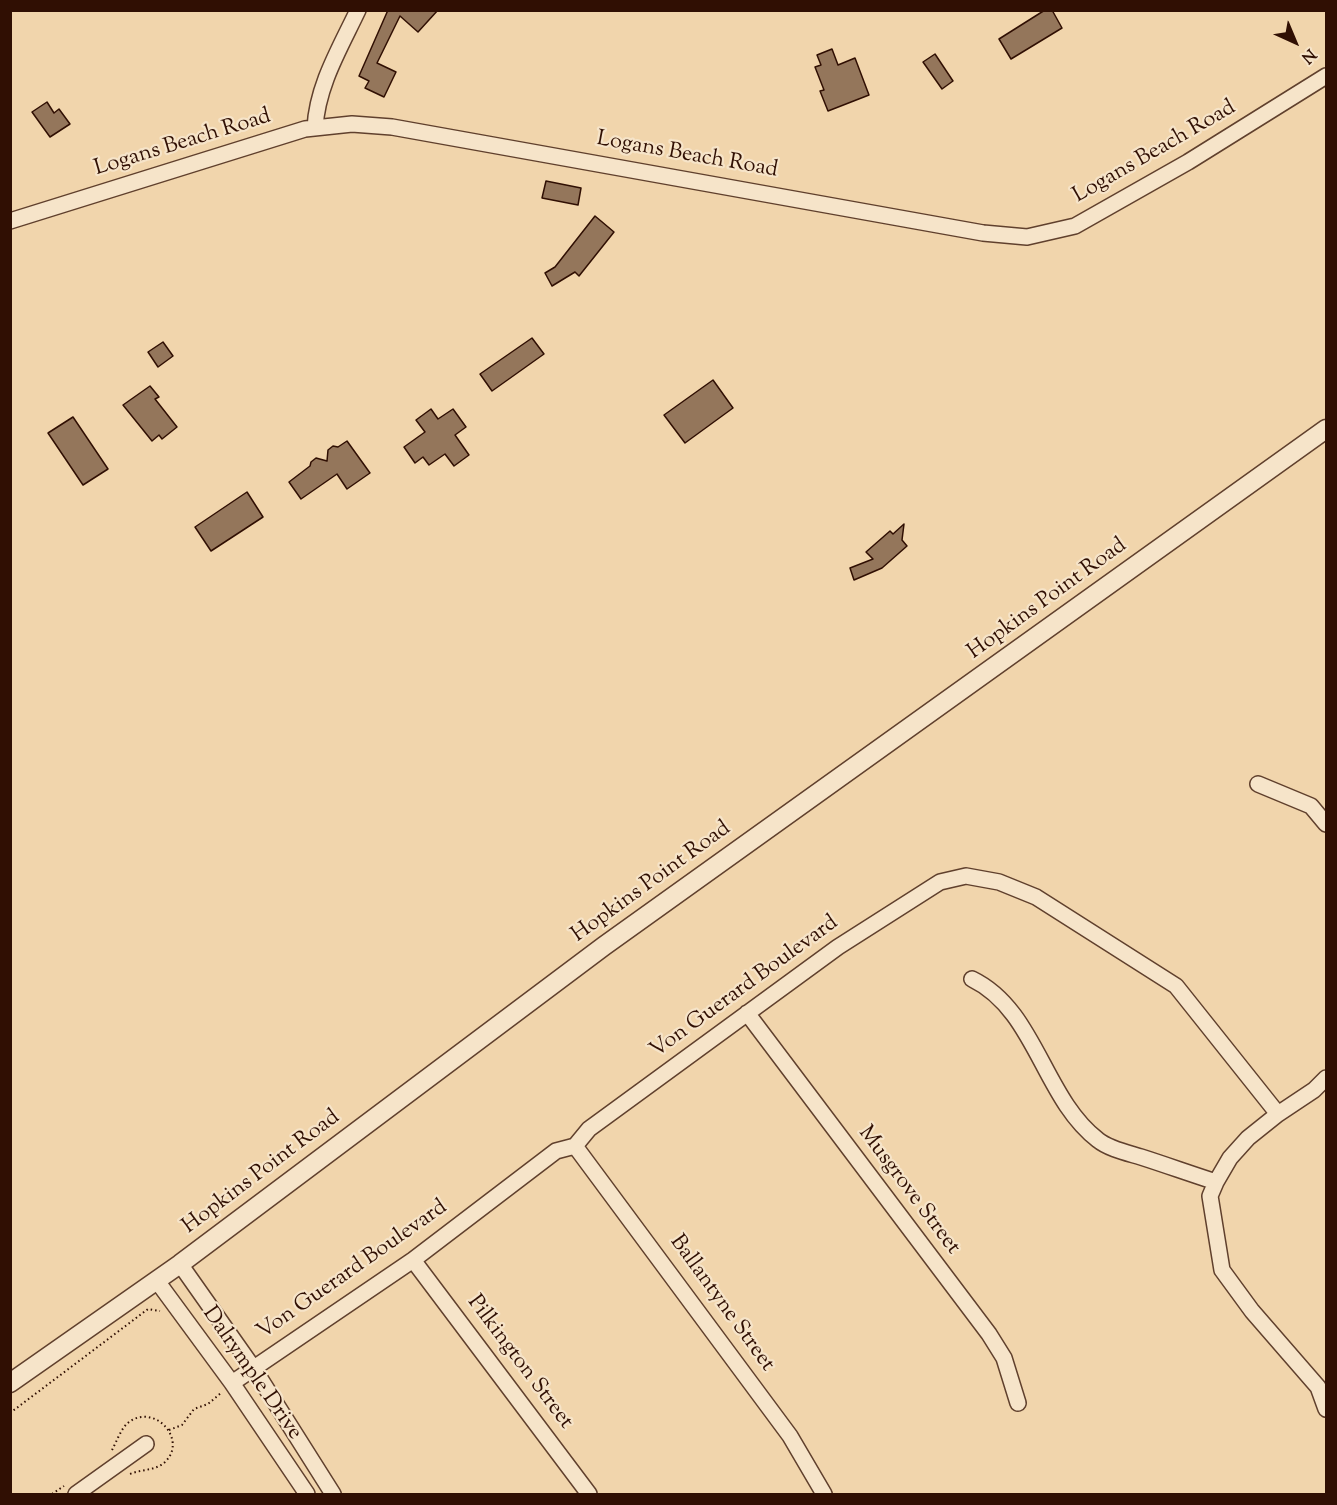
<!DOCTYPE html>
<style>
body{margin:0}
#map{position:relative;width:1337px;height:1505px;overflow:hidden;background:#f1d5ac;font-family:"Sorts Mill Goudy",serif}
canvas{display:block}
.frame{position:absolute;inset:0;border:12px solid #300f03;pointer-events:none}
.north{position:absolute;left:1265px;top:12px;width:60px;height:60px;-webkit-text-stroke:4px #f6e4c9;paint-order:stroke;rotate:136deg;font-size:16px;font-weight:700;line-height:24px;text-align:center;color:#300f03}
.north::after{content:'';display:block;margin:auto;width:21px;height:27px;background:#300f03;clip-path:polygon(50% 0,100% 100%,50% 72%,0 100%)}
</style>
<div id="map">
<canvas width="1337" height="1505"></canvas>
<div class="frame"></div>
<div class="north">N</div>
</div>
<script>
const ctx = document.querySelector('canvas').getContext('2d');
ctx.lineJoin = 'round';
function fill(path, color) {
  ctx.fillStyle = color;
  ctx.fill(path, 'evenodd');
}
function stroke(path, color, width, dash) {
  ctx.strokeStyle = color;
  ctx.lineWidth = width;
  ctx.lineCap = dash ? 'butt' : 'round';
  ctx.setLineDash(dash || []);
  ctx.stroke(path);
}
function write(font, color, halo, rows, align = 'center') {
  ctx.font = font + ' "Sorts Mill Goudy",serif';
  ctx.lineWidth = 4.5;
  ctx.setLineDash([]);
  ctx.textBaseline = 'middle';
  ctx.strokeStyle = halo;
  ctx.fillStyle = color;
  for (const [text, x, y, turn = 0] of rows) {
    ctx.save();
    ctx.translate(x, y);
    ctx.rotate((+turn || 0) * Math.PI / 180);
    ctx.textAlign = isNaN(turn) ? turn : align;
    if (halo) ctx.strokeText(text, 0, 0);
    ctx.fillText(text, 0, 0);
    ctx.restore();
  }
}
const building = new Path2D(`
 M 388,10 L 438,10 L 418,32 L 400,16 L 377,63 L 396,72 L 384,97 L 365,88 L 369,81 L 359,76 Z
 M 1045,10 L 1052,10 L 1062,28 L 1011,59 L 999,39 Z
 M 832,49 L 838,65 L 855,58 L 869,95 L 828,111 L 820,91 L 824,90 L 815,67 L 821,65 L 817,55 Z
 M 935,54 L 953,81 L 942,89 L 923,62 Z
 M 47,102 L 54,113 L 59,109 L 70,124 L 50,137 L 32,112 Z
 M 546,181 L 581,188 L 578,205 L 542,198 Z
 M 595,216 L 614,232 L 579,276 L 575,272 L 552,286 L 545,273 L 555,267 Z
 M 532,338 L 544,354 L 492,391 L 480,374 Z
 M 163,342 L 173,356 L 158,367 L 148,352 Z
 M 713,380 L 733,408 L 685,443 L 664,415 Z
 M 150,386 L 159,397 L 155,399 L 177,427 L 162,439 L 159,435 L 152,441 L 123,405 Z
 M 431,409 L 438,419 L 453,409 L 466,427 L 455,435 L 469,455 L 454,466 L 445,454 L 429,465 L 423,457 L 415,463 L 404,447 L 425,432 L 416,420 Z
 M 73,417 L 108,469 L 83,485 L 48,433 Z
 M 347,441 L 370,473 L 347,489 L 337,474 L 301,499 L 289,482 L 310,466 L 311,462 L 316,458 L 327,461 L 328,450 L 333,446 L 338,447 Z
 M 247,492 L 263,517 L 211,551 L 195,527 Z
 M 904,524 L 902,540 L 907,546 L 882,568 L 854,580 L 850,568 L 873,559 L 866,552 L 890,531 L 893,534 Z`);
const path = new Path2D(`
 M 10,1413 L 148,1309 L 160,1311
 M 169,1430 L 182,1425 L 194,1409 L 208,1404 L 221,1393
 M 112,1450 C 117,1441 121,1428 129,1422 C 155,1403 188,1440 165,1462 C 155,1471 142,1469 130,1474
 M 52,1494 L 64,1486`);
const minor = new Path2D(`
 M 315,128 C 317,86 340,48 358,10
 M 10,221 L 305,129 L 352,124 L 392,127 L 983,233 L 1027,237 L 1075,226 L 1188,162 L 1326,76
 M 1258,784 L 1311,806 L 1326,824
 M 972,979 C 1036,1010 1043,1098 1098,1140 C 1109,1149 1128,1153 1141,1157 C 1166,1165 1191,1174 1216,1182
 M 747,1013 L 989,1334 L 1004,1358 L 1018,1403
 M 1326,1078 L 1314,1090 L 1278,1114 L 1248,1138 L 1230,1158 L 1216,1182 L 1210,1196 L 1222,1270 L 1252,1311 L 1318,1387 L 1326,1409
 M 575,1146 L 790,1436 L 824,1494
 M 413,1260 L 589,1494
 M 180,1264 L 254,1369 L 333,1494
 M 157,1281 L 232,1383 L 307,1494
 M 232,1383 L 413,1260 L 556,1151 L 575,1146 L 589,1129 L 838,947 L 940,882 L 966,876 L 999,882 L 1036,897 L 1176,986 L 1278,1114
 M 76,1494 L 146,1444`);
const tertiary = new Path2D(`
 M 10,1383 L 180,1264 L 604,946 L 1326,429`);
const streetNames = [
 ["Logans Beach Road",183,144,-17],
 ["Logans Beach Road",1155,153,-30],
 ["Logans Beach Road",687,156,10],
 ["Hopkins Point Road",1048,600,-36],
 ["Hopkins Point Road",652,883,-36],
 ["Von Guerard Boulevard",745,988,-36],
 ["Hopkins Point Road",262,1173,-37],
 ["Musgrove Street",908,1191,53],
 ["Von Guerard Boulevard",353,1271,-35],
 ["Ballantyne Street",721,1304,54],
 ["Pilkington Street",519,1363,53],
 ["Dalrymple Drive",251,1374,55]
];
fill(building, '#94765b');
stroke(building, '#300f03', 1.5);
stroke(minor, '#60402d', 18);
stroke(tertiary, '#60402d', 21);
stroke(path, '#300f03', 2, [1.5, 3]);
stroke(minor, '#f6e4c9', 15);
stroke(tertiary, '#f6e4c9', 18);
write('22px', '#300f03', '#f6e4c9', streetNames);
</script>
